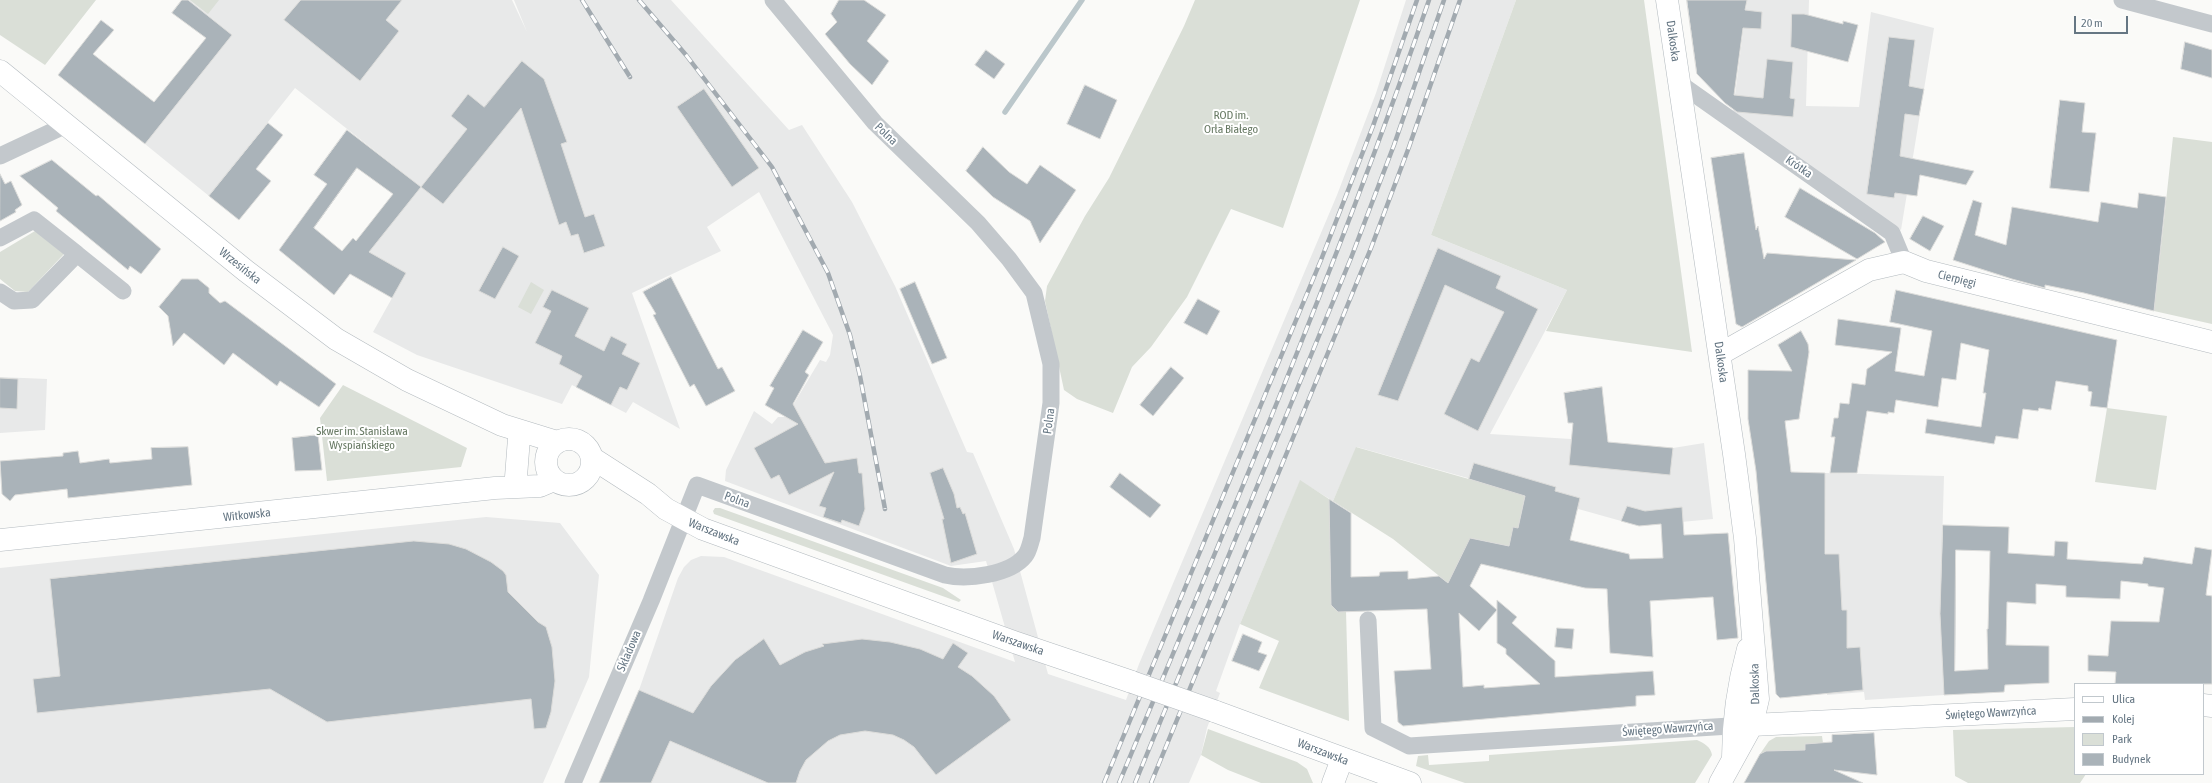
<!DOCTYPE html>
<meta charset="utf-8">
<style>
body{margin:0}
#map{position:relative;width:2212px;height:783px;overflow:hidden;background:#fafaf8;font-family:"Asap Condensed",sans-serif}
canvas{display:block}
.legend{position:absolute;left:2074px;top:683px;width:130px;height:92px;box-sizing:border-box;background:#fff;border:1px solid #c1c8cd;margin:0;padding:5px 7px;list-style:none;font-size:12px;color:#657683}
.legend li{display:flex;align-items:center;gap:8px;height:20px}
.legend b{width:20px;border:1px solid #c1c8cd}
.scale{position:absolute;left:2074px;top:16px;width:54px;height:18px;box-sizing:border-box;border:2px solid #657683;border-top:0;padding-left:5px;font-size:12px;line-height:14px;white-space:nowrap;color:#657683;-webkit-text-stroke:3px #fff;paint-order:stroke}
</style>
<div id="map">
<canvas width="2212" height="783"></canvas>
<ul class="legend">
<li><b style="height:5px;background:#fff"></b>Ulica</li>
<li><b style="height:5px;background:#a2aab0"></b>Kolej</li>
<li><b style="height:11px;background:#dadfd7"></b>Park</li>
<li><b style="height:11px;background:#aab3b9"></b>Budynek</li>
</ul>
<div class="scale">20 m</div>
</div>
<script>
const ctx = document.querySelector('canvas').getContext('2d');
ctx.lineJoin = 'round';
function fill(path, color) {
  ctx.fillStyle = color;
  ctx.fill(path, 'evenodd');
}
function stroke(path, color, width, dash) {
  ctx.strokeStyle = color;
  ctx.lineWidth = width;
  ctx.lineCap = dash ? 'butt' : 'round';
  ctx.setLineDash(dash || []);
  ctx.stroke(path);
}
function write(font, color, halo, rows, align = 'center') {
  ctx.font = font + ' "Asap Condensed",sans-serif';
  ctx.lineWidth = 4;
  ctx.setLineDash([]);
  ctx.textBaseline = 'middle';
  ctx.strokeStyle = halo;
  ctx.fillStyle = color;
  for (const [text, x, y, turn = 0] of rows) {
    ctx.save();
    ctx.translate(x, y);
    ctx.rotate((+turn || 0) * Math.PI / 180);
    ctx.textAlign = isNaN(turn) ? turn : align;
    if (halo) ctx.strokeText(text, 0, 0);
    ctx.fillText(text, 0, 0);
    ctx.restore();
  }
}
const built = new Path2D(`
 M 189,0 L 512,0 L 527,32 L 514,0 L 671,0 L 789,130 L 802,125 L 852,202 L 895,286 L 967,452 L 973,453 L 1014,549 L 1048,674 L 1126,700 L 1139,664 L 1337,195 L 1376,93 L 1406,0 L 1516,0 L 1431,235 L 1567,290 L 1490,434 L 1571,439 L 1673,448 L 1704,443 L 1713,519 L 1639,526 L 1357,447 L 1333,501 L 1300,481 L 1240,624 L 1216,691 L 1220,693 L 1207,728 L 1201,755 L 1189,783 L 599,783 L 639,690 L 678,578 L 684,567 L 691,560 L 701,556 L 724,557 L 1015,662 L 986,561 L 951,566 L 725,481 L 726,470 L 754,411 L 772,424 L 778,417 L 786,417 L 820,360 L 826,362 L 830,355 L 833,335 L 759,192 L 707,227 L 721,251 L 632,293 L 680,429 L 633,402 L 626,413 L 572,385 L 562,404 L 417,355 L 373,332 L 392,298 L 350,274 L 421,187 L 295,88 L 209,196 L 145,144 L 232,35 Z
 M 1747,0 L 1809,0 L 1806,106 L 1859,107 L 1871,12 L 1934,28 L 1901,230 L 1733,111 Z
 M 0,377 L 47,379 L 45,430 L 0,433 Z
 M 1825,473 L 1944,476 L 1940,614 L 1944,695 L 1865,700 L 1864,692 L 1827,695 Z
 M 486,517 L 560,523 L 599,575 L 589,677 L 543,783 L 0,783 L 0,568 Z`);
const green = new Path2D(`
 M 0,0 L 96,0 L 45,65 L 0,35 Z
 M 190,0 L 219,0 L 208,14 Z
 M 1195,0 L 1360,0 L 1283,228 L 1231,209 L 1187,297 L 1151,347 L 1132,367 L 1113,413 L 1077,399 L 1064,390 L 1045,301 L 1047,286 L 1085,216 L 1109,178 L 1184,26 Z
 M 1516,0 L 1644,0 L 1692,352 L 1546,331 L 1567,290 L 1431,235 Z
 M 2173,137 L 2212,142 L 2212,324 L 2154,311 Z
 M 35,231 L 64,254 L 28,292 L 15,291 L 0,279 L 0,252 Z
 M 531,282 L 544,290 L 531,314 L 518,307 Z
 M 343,385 L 467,448 L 461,467 L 327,481 L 320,418 Z
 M 2107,408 L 2167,416 L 2156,490 L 2095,482 Z
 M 1356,447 L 1525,495 L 1518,528 L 1509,546 L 1471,538 L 1448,583 L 1393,539 L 1333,501 Z
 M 1300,480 L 1329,499 L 1331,605 L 1346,611 L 1349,721 L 1259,688 L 1279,641 L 1240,624 Z
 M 715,508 L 720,508 L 943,588 L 961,600 L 959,602 L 714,514 L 713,511 Z
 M 2075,727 L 2075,774 L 2086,774 L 2080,783 L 1968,783 L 1955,776 L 1953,730 Z
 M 1208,729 L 1297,762 L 1307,769 L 1313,783 L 1261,783 L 1228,770 L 1201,755 Z
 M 1822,736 L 1823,743 L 1805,744 L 1805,750 L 1766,751 L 1760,754 L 1769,741 L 1776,737 Z
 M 1697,740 C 1704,743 1711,747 1712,755 L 1695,783 L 1465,783 L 1416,766 L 1418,756 L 1428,755 L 1429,765 L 1489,761 L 1489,755 Z`);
const stream = new Path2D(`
 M 1005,112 L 1082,0`);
const building = new Path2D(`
 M 182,0 L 188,0 L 232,35 L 145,144 L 58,75 L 101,20 L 114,30 L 93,54 L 154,102 L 206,38 L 172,13 Z
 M 301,0 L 402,0 L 386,20 L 399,31 L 360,81 L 284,20 Z
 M 839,0 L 864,0 L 886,15 L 867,41 L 889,61 L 872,85 L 850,64 L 825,34 L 837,22 L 831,14 Z
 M 1687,0 L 1747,0 L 1745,10 L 1762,12 L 1761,29 L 1743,28 L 1734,95 L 1763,98 L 1767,59 L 1793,62 L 1790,98 L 1795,99 L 1793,117 L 1737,112 L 1725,103 L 1697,74 Z
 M 1792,14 L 1804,14 L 1843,24 L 1843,21 L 1858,25 L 1848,62 L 1791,47 Z
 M 1889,37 L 1915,40 L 1909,86 L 1924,89 L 1919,116 L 1905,114 L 1900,156 L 1974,171 L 1966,185 L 1920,175 L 1917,196 L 1895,193 L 1894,198 L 1867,194 Z
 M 2185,42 L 2212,50 L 2212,78 L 2181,69 Z
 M 986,50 L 1005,64 L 994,79 L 975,65 Z
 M 522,61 L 544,79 L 567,142 L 561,144 L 585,217 L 594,214 L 605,246 L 584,253 L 578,234 L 571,236 L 566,222 L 559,225 L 521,108 L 443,204 L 421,187 L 467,129 L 451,116 L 468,94 L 484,107 Z
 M 1085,85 L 1117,100 L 1100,139 L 1067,124 Z
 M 704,89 L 759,168 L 732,187 L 677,107 Z
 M 2060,100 L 2085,103 L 2082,132 L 2096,133 L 2089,192 L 2050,188 Z
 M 268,123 L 283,135 L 256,169 L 271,181 L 239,220 L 209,196 Z
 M 347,130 L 421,187 L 369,252 L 406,273 L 392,298 L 350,274 L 334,295 L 279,250 L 327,184 L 314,175 ZM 357,168 L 393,194 L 356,241 L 353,238 L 342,251 L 314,228 Z
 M 983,147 L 1009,172 L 1027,184 L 1040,165 L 1076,190 L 1040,243 L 1030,221 L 993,197 L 966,171 Z
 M 1744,153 L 1756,230 L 1758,226 L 1764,259 L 1767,253 L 1856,260 L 1742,327 L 1736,324 L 1711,158 Z
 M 52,160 L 96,196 L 98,195 L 161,249 L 141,274 L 130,266 L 128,270 L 56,211 L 58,208 L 20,176 Z
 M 0,174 L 5,184 L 11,181 L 22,205 L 15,210 L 16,212 L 0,221 Z
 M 1800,188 L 1875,233 L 1885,242 L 1857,259 L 1785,217 Z
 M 2139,193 L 2166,197 L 2154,311 L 2084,293 L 2045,285 L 2045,288 L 2012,279 L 1953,260 L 1973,200 L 1982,203 L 1975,235 L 2006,245 L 2012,207 L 2098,222 L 2101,202 L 2137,208 Z
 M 1923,216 L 1944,226 L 1930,251 L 1910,239 Z
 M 503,247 L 519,256 L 495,299 L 479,291 Z
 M 1438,248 L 1501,276 L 1496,288 L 1538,309 L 1478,431 L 1444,414 L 1471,358 L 1479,362 L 1504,312 L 1445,285 L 1398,401 L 1378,395 Z
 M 671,277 L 718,369 L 722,367 L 735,391 L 706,406 L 694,384 L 690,387 L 653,315 L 656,314 L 643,292 Z
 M 182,279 L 198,279 L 209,288 L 209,293 L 220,303 L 225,301 L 336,384 L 319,407 L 280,381 L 277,386 L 233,353 L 224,365 L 184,333 L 173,346 L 168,316 L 159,307 Z
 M 915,282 L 947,358 L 932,364 L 900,289 Z
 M 552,290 L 589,308 L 575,336 L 604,351 L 611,336 L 627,344 L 622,354 L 640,363 L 627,390 L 620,387 L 611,405 L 576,387 L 582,376 L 559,364 L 562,356 L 535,343 L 551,311 L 543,307 Z
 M 1896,290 L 2117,340 L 2107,408 L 2090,406 L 2092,392 L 2088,391 L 2088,386 L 2056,381 L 2051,410 L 2039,408 L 2038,411 L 2023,409 L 2018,439 L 1996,436 L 1994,444 L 1925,433 L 1927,419 L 1981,427 L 1986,393 L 1983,393 L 1989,350 L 1961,343 L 1956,380 L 1942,378 L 1938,407 L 1896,400 L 1894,413 L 1888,412 L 1888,414 L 1867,411 L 1857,473 L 1830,473 L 1835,437 L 1831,437 L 1834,418 L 1838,418 L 1840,403 L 1849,404 L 1852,383 L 1865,385 L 1867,369 L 1892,352 L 1835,345 L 1838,319 L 1901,328 L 1895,371 L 1924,376 L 1932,331 L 1890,322 Z
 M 1198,299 L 1220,311 L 1207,335 L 1184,323 Z
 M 803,330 L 823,342 L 805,372 L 809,375 L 793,404 L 825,463 L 857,458 L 859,473 L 862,473 L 865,509 L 859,526 L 842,520 L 841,523 L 823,517 L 826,508 L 819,506 L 834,472 L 789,495 L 779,475 L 771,479 L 754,448 L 798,424 L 765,405 L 774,388 L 770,386 Z
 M 1801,331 L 1808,344 L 1809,352 L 1799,419 L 1785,421 L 1791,472 L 1825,473 L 1825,554 L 1839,554 L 1842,610 L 1847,610 L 1847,648 L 1860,647 L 1863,690 L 1780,698 L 1776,694 L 1756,471 L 1748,419 L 1748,370 L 1792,371 L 1778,345 Z
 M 1171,367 L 1184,378 L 1153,416 L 1140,405 Z
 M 0,378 L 18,379 L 17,409 L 0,408 Z
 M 1602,387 L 1608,442 L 1673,448 L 1670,475 L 1569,465 L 1573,423 L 1568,423 L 1564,393 Z
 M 318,435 L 322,470 L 295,471 L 292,438 Z
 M 188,447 L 192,485 L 68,498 L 67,489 L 15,495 L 10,501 L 2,494 L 0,461 L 63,456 L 63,453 L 78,451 L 80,463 L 109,459 L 110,463 L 152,459 L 151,448 Z
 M 1474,463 L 1556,487 L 1555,491 L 1580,498 L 1570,540 L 1629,554 L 1630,559 L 1663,558 L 1661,524 L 1639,526 L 1621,521 L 1627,506 L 1645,511 L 1682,507 L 1684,535 L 1728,533 L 1738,638 L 1717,640 L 1713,597 L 1650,601 L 1653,657 L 1610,653 L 1607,589 L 1585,588 L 1481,564 L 1470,586 L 1497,610 L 1479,631 L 1459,613 L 1463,687 L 1484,685 L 1484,688 L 1540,684 L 1506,654 L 1506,649 L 1497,643 L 1497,600 L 1517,617 L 1512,623 L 1555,661 L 1555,677 L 1653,671 L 1655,695 L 1636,696 L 1636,706 L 1403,726 L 1398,722 L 1394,671 L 1431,669 L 1427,609 L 1338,612 L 1331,605 L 1329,499 L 1351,513 L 1351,577 L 1379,576 L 1380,572 L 1408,571 L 1408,579 L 1439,576 L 1448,583 L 1470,538 L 1509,546 L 1513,527 L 1518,528 L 1525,496 L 1469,479 Z
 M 943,468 L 954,494 L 957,508 L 960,507 L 963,514 L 965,513 L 977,554 L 951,563 L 942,519 L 944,519 L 930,473 Z
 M 1120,473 L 1161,505 L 1150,518 L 1110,487 Z
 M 1943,525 L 2009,527 L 2008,553 L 2054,556 L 2055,541 L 2068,542 L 2067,559 L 2142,564 L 2144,557 L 2192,564 L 2195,547 L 2212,550 L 2206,595 L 2212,596 L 2212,684 L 2115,684 L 2116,672 L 2088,671 L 2088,655 L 2108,656 L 2111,621 L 2159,622 L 2164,588 L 2148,586 L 2148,584 L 2121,581 L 2120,599 L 2066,597 L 2066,586 L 2036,584 L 2036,604 L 2007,602 L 2006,645 L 2049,646 L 2049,683 L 2005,685 L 2004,692 L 1944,695 L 1940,614 ZM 1956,550 L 1990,551 L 1988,629 L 1987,629 L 1988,669 L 1955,671 Z
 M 414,541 L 449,544 L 466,549 L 491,562 L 503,571 L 506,575 L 508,592 L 538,622 L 546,627 L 552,647 L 555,681 L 551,712 L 546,728 L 534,729 L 531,699 L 327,722 L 270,689 L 37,713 L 33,679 L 60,676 L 50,579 Z
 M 1557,628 L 1574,629 L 1572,649 L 1555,647 Z
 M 1243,634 L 1262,642 L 1258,652 L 1267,655 L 1259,671 L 1232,661 Z
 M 764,639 L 780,665 L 805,652 L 824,646 L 822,644 L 862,639 L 890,642 L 920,649 L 943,659 L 953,643 L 968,653 L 958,667 L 972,676 L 994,696 L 1011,720 L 936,775 L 914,747 L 904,740 L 893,735 L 865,731 L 840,735 L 828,741 L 806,760 L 800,771 L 796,783 L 768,783 L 670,741 L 651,783 L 599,783 L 639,690 L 693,713 L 711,686 L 735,660 Z
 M 1874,733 L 1877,775 L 1834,770 L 1863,783 L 1744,783 L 1760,754 L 1766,751 L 1805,750 L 1805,744 L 1832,742 L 1832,735 Z`);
const street = new Path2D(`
 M 2122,0 L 2212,24
 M 1679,83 L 1892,233 L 1904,262
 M 0,156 L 66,125
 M 0,238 L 34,220 L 77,254 L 32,300 L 14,301 L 0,292
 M 77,254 L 123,291
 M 1368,620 L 1373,728 L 1409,746 L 1746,725
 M 573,783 L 651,601 L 697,485 L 945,575 C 967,580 1010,575 1025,556 C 1029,551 1030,544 1032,538 L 1051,403 L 1051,364 L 1034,293 L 1009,259 L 978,223 L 875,123 L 773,0`);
const secondary = new Path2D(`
 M 1667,0 L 1734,454 L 1745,538 L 1758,699 L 1752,725 L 1720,783
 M 0,71 L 246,271 L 336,339 L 407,380 L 502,425 L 557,442
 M 1720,354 L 1869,270 L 1904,262 L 1926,271 L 2212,342
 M546 462a23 23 0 1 1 46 0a23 23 0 1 1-46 0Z
 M 592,458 L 648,494 L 666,509 L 703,529 L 1014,642 L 1132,682
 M 516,477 L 519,438
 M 0,540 L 495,488 L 540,486 L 554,480
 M 2203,705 L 2212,706
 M 1214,711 L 1410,783
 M 1752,725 L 2075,709
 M 1733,757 C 1733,720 1738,685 1748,649
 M 1333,783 L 1342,759`);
const rail = new Path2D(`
 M 582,0 L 630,77
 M 639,0 L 686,55 L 772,167 L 828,273 L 850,335 L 860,376 L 885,509
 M 1104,783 L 1321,260 L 1373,126 L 1417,0
 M 1119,783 C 1227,524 1338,266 1429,0
 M 1135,783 L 1351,258 L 1394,145 L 1444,0
 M 1151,783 L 1371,248 L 1409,147 L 1460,0`);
const secondaryBridge = new Path2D(`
 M 1132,682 L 1214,711`);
const streetNames = [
 ["Dalkoska",1673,41,82],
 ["Polna",886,134,44],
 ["Krótka",1799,167,35],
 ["Wrzesińska",240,266,39],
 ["Cierpięgi",1957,279,14],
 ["Dalkoska",1721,362,82],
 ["Polna",1049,421,-82],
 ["Polna",737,500,20],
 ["Witkowska",247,515,-6],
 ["Warszawska",714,532,22],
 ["Warszawska",1018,643,19],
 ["Składowa",629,651,-67],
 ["Dalkoska",1755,684,-91],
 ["Świętego Wawrzyńca",1991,713,-3],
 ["Świętego Wawrzyńca",1668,729,-4],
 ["Warszawska",1323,752,21]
];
const parkNames = [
 ["ROD im.",1231,115],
 ["Orła Białego",1231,129],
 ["Skwer im. Stanisława",362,431],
 ["Wyspiańskiego",362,445]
];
fill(built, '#e8e9e9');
fill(green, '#dadfd7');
stroke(stream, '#bbc7cb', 5.5);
fill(building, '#aab3b9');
stroke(building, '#dcdcda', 1);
stroke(secondary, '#b3babf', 23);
stroke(street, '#c3c8cc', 17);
stroke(secondary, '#fff', 22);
stroke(rail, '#a2aab0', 4.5);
stroke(rail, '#fff', 3, [9]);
stroke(secondaryBridge, '#b3babf', 23, []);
stroke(secondaryBridge, '#fff', 22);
write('12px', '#657683', '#fff', streetNames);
write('12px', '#687a64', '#fff', parkNames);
</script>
